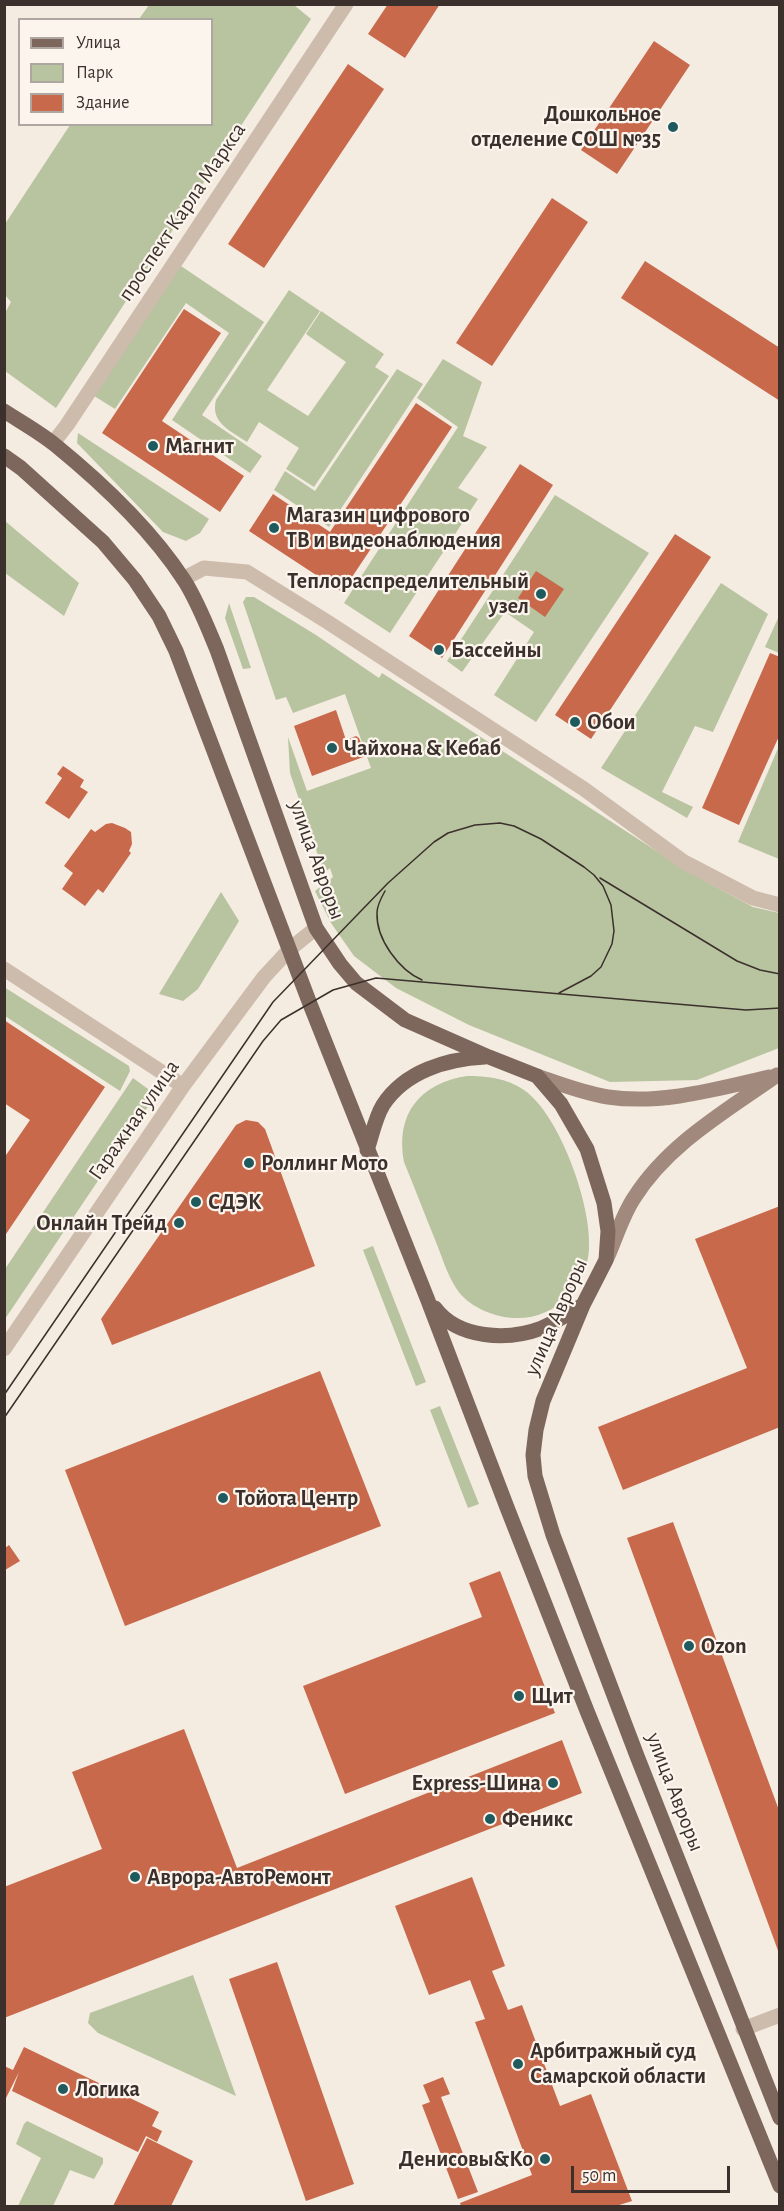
<!DOCTYPE html>
<meta charset="utf-8">
<style>
body{margin:0}
#map{position:relative;width:784px;height:2211px;overflow:hidden;background:#f4ebe1;font-family:"Alegreya Sans",sans-serif}
canvas{display:block}
.frame{position:absolute;inset:0;border:6px solid #3b302b;pointer-events:none}
.legend{position:absolute;left:18px;top:18px;width:195px;height:108px;box-sizing:border-box;background:#fbf5ee;border:2px solid #aea6a0;margin:0;padding:8px 10px;list-style:none;font-size:18px;color:#3b302b}
.legend li{display:flex;align-items:center;gap:12px;height:30px}
.legend b{width:30px;border:2px solid #aea6a0}
.scale{position:absolute;left:571px;top:2166px;width:159px;height:27px;box-sizing:border-box;border:3px solid #3b302b;border-top:0;padding-left:8px;font-size:18px;line-height:21px;white-space:nowrap;color:#3b302b;-webkit-text-stroke:4px #fbf5ee;paint-order:stroke}
</style>
<div id="map">
<canvas width="784" height="2211"></canvas>
<div class="frame"></div>
<ul class="legend">
<li><b style="height:8px;background:#7d675c"></b>Улица</li>
<li><b style="height:16px;background:#b8c4a0"></b>Парк</li>
<li><b style="height:16px;background:#c8694b"></b>Здание</li>
</ul>
<div class="scale">50 m</div>
</div>
<script>
const ctx = document.querySelector('canvas').getContext('2d');
ctx.lineJoin = 'round';
function fill(path, color) {
  ctx.fillStyle = color;
  ctx.fill(path, 'evenodd');
}
function stroke(path, color, width, dash) {
  ctx.strokeStyle = color;
  ctx.lineWidth = width;
  ctx.lineCap = dash ? 'butt' : 'round';
  ctx.setLineDash(dash || []);
  ctx.stroke(path);
}
function write(font, color, halo, rows, align = 'center') {
  ctx.font = font + ' "Alegreya Sans",sans-serif';
  ctx.lineWidth = 4.5;
  ctx.setLineDash([]);
  ctx.textBaseline = 'middle';
  ctx.strokeStyle = halo;
  ctx.fillStyle = color;
  for (const [text, x, y, turn = 0] of rows) {
    ctx.save();
    ctx.translate(x, y);
    ctx.rotate((+turn || 0) * Math.PI / 180);
    ctx.textAlign = isNaN(turn) ? turn : align;
    if (halo) ctx.strokeText(text, 0, 0);
    ctx.fillText(text, 0, 0);
    ctx.restore();
  }
}
const green = new Path2D(`
 M 149,5 L 294,5 L 311,19 L 56,408 L 5,371 L 5,313 L 11,302 L 5,295 L 5,224 L 70,125 L 212,124 L 212,20 L 139,19 Z
 M 178,264 L 264,322 L 202,415 L 262,456 L 250,473 L 172,420 L 229,333 L 186,303 L 115,409 L 91,394 Z
 M 289,290 L 320,311 L 267,390 L 308,416 L 346,362 L 306,334 L 321,311 L 384,354 L 375,367 L 389,376 L 314,487 L 286,469 L 299,448 L 259,422 L 247,442 C 231,431 210,423 216,400 Z
 M 443,359 L 482,382 L 463,436 L 487,447 L 458,488 L 478,499 L 390,633 L 344,603 L 458,427 L 417,398 Z
 M 397,369 L 423,384 L 329,527 L 274,490 L 285,471 L 315,491 Z
 M 78,433 L 209,519 L 200,533 L 186,541 L 163,532 L 77,443 Z
 M 555,495 L 649,553 L 536,722 L 494,695 L 534,632 L 505,612 L 462,672 L 447,661 Z
 M 5,521 L 79,583 L 64,616 L 5,573 Z
 M 721,583 L 768,614 L 713,732 L 695,726 L 662,792 L 693,807 L 687,818 L 601,768 Z
 M 246,597 L 254,597 L 316,635 L 379,678 L 382,673 L 692,874 L 753,907 L 779,913 L 779,1048 L 697,1080 L 610,1082 L 469,1025 L 396,988 L 354,956 L 331,923 L 315,891 L 333,877 L 330,868 L 324,873 L 290,773 L 288,737 L 307,791 L 371,768 L 345,694 L 293,713 L 286,697 L 276,700 L 243,602 Z
 M 229,603 L 251,668 L 243,669 L 225,618 Z
 M 779,616 L 779,653 L 765,647 Z
 M 779,746 L 780,859 L 779,859 L 738,842 Z
 M 221,892 L 239,921 L 198,989 L 183,1001 L 159,994 Z
 M 4,987 L 129,1066 L 130,1071 L 120,1091 L 5,1016 Z
 M 467,1076 C 486,1076 507,1078 524,1090 C 560,1115 592,1206 589,1249 C 587,1288 554,1320 514,1318 C 493,1317 467,1306 456,1288 C 447,1274 442,1257 436,1242 C 425,1215 415,1189 404,1162 C 395,1114 420,1083 467,1076 Z
 M 133,1078 L 148,1089 L 152,1095 L 151,1102 L 5,1319 L 5,1269 Z
 M 373,1246 L 426,1382 L 416,1386 L 363,1250 Z
 M 440,1406 L 479,1504 L 468,1508 L 430,1410 Z
 M 193,1975 L 236,2096 L 98,2033 L 88,2023 L 90,2013 Z
 M 27,2121 L 103,2158 L 103,2163 L 94,2179 L 70,2170 L 53,2206 L 18,2206 L 41,2158 L 16,2144 L 24,2124 Z`);
const building = new Path2D(`
 M 388,4 L 440,4 L 405,58 L 368,34 Z
 M 654,41 L 690,65 L 617,174 L 581,150 Z
 M 348,64 L 384,89 L 264,268 L 228,244 Z
 M 552,198 L 588,222 L 492,366 L 456,343 Z
 M 645,261 L 780,348 L 780,401 L 621,298 Z
 M 184,309 L 221,333 L 162,421 L 244,476 L 220,512 L 102,433 Z
 M 416,403 L 452,427 L 342,592 L 249,531 L 273,494 L 330,532 Z
 M 520,464 L 553,485 L 442,658 L 409,636 Z
 M 675,534 L 711,557 L 591,739 L 555,715 Z
 M 536,571 L 564,589 L 545,617 L 518,598 Z
 M 770,653 L 780,657 L 780,734 L 739,825 L 702,808 Z
 M 336,710 L 346,740 L 356,736 L 359,738 L 366,756 L 312,776 L 294,726 Z
 M 63,766 L 84,780 L 80,787 L 88,792 L 69,819 L 45,803 L 62,778 L 57,774 Z
 M 112,823 L 125,828 L 131,832 L 132,844 L 129,851 L 131,853 L 103,893 L 98,889 L 85,906 L 62,889 L 73,873 L 64,866 L 91,829 L 95,832 L 106,824 Z
 M 4,1020 L 105,1087 L 4,1237 L 4,1158 L 30,1120 L 4,1103 Z
 M 246,1120 L 258,1122 L 265,1129 L 315,1266 L 112,1345 L 101,1319 L 236,1125 Z
 M 780,1206 L 780,1427 L 623,1490 L 598,1427 L 747,1368 L 695,1239 Z
 M 320,1371 L 381,1526 L 125,1626 L 65,1470 Z
 M 673,1522 L 780,1813 L 780,1956 L 627,1538 Z
 M 9,1545 L 20,1561 L 5,1570 L 5,1548 Z
 M 500,1571 L 555,1713 L 345,1794 L 303,1686 L 482,1617 L 469,1583 Z
 M 184,1729 L 237,1868 L 562,1740 L 582,1793 L 4,2018 L 4,1887 L 102,1849 L 72,1772 Z
 M 472,1877 L 505,1966 L 492,1971 L 508,2010 L 522,2005 L 560,2106 L 591,2094 L 632,2201 L 616,2206 L 461,2206 L 460,2203 L 532,2175 L 475,2022 L 485,2019 L 470,1980 L 429,1995 L 395,1906 Z
 M 277,1962 L 354,2184 L 306,2201 L 229,1979 Z
 M 24,2047 L 159,2112 L 152,2126 L 162,2131 L 157,2142 L 146,2136 L 138,2152 L 12,2091 L 19,2072 L 4,2102 L 4,2066 L 13,2070 Z
 M 443,2077 L 450,2094 L 441,2097 L 478,2192 L 458,2199 L 422,2105 L 430,2102 L 423,2085 Z
 M 147,2138 L 193,2161 L 171,2206 L 113,2206 Z`);
const street = new Path2D(`
 M 53,443 L 67,425 L 346,4
 M 183,579 L 204,568 L 247,572 L 326,621 L 584,789 L 684,862 L 753,898 L 780,905
 M 4,969 L 183,1086
 M 4,1349 L 183,1086 L 264,977 L 290,949 L 316,928
 M 743,2029 L 780,2015`);
const secondary = new Path2D(`
 M 537,1076 C 560,1084 583,1093 608,1097 C 661,1105 717,1089 769,1077
 M 607,1258 C 616,1238 622,1216 634,1198 C 668,1144 726,1111 777,1075`);
const primary = new Path2D(`
 M 4,411 C 21,422 39,432 54,444 C 102,483 150,528 184,580 C 198,602 207,626 217,650 L 316,928 L 340,964 L 356,983 L 405,1020 L 489,1057 L 537,1076 L 561,1104 L 587,1149 L 604,1203 L 608,1231 L 606,1260 L 583,1305 L 543,1401 L 536,1430 L 533,1455 L 535,1476 L 553,1535 L 637,1756 L 780,2118
 M 4,456 L 21,468 L 103,542 L 135,580 L 159,616 L 176,651 L 310,1004 L 427,1298 L 508,1510 L 587,1711 L 780,2186
 M 367,1150 C 372,1136 375,1118 383,1105 C 405,1071 447,1059 485,1057
 M 435,1308 C 458,1339 508,1341 542,1328 C 556,1322 570,1313 583,1305`);
const tram = new Path2D(`
 M 600,878 L 737,961 L 760,970 L 780,974
 M 385,891 C 381,898 377,906 377,913 C 376,939 399,970 422,980
 M 4,1395 L 273,1002 L 388,883 L 434,842 L 448,833 L 475,825 L 500,823 L 514,826 L 541,839 L 584,867 L 594,875 L 603,886 L 611,905 L 614,931 L 612,944 L 601,967 L 591,976 L 559,993
 M 4,1418 L 263,1041 L 281,1020 L 333,990 L 376,978 L 746,1010 L 780,1008`);
const markers = [
 [673,127,6,"#1f5a5e"],
 [153,446,6,"#1f5a5e"],
 [274,528,6,"#1f5a5e"],
 [541,594,6,"#1f5a5e"],
 [439,650,6,"#1f5a5e"],
 [575,722,6,"#1f5a5e"],
 [332,748,6,"#1f5a5e"],
 [249,1163,6,"#1f5a5e"],
 [196,1202,6,"#1f5a5e"],
 [179,1223,6,"#1f5a5e"],
 [223,1498,6,"#1f5a5e"],
 [689,1646,6,"#1f5a5e"],
 [519,1696,6,"#1f5a5e"],
 [553,1783,6,"#1f5a5e"],
 [490,1819,6,"#1f5a5e"],
 [135,1877,6,"#1f5a5e"],
 [518,2064,6,"#1f5a5e"],
 [63,2089,6,"#1f5a5e"],
 [545,2159,6,"#1f5a5e"]
];
const poiNames = [
 ["Дошкольное",661,114,"right"],
 ["отделение СОШ №35",661,139,"right"],
 ["Магнит",165,446],
 ["Магазин цифрового",286,515],
 ["ТВ и видеонаблюдения",286,540],
 ["Теплораспределительный",529,581,"right"],
 ["узел",529,606,"right"],
 ["Бассейны",451,650],
 ["Обои",587,722],
 ["Чайхона & Кебаб",344,748],
 ["Роллинг Мото",261,1163],
 ["СДЭК",208,1202],
 ["Онлайн Трейд",167,1223,"right"],
 ["Тойота Центр",235,1498],
 ["Ozon",701,1646],
 ["Щит",531,1696],
 ["Express-Шина",541,1783,"right"],
 ["Феникс",502,1819],
 ["Аврора-АвтоРемонт",147,1877],
 ["Арбитражный суд",530,2051],
 ["Самарской области",530,2076],
 ["Логика",75,2089],
 ["Денисовы&Ко",533,2159,"right"]
];
const streetNames = [
 ["проспект Карла Маркса",182,212,-56],
 ["улица Авроры",317,860,70],
 ["Гаражная улица",134,1120,-55],
 ["улица Авроры",556,1317,-66],
 ["улица Авроры",675,1792,69]
];
fill(green, '#b8c4a0');
fill(building, '#c8694b');
stroke(street, '#cdbbac', 15);
stroke(secondary, '#a18a7d', 15);
stroke(primary, '#7d675c', 15);
stroke(tram, '#3b302b', 1.5);
for (const [x, y, r, color] of markers) {
  const dot = new Path2D();
  dot.arc(x, y, r, 0, 2 * Math.PI);
  ctx.fillStyle = color;
  ctx.fill(dot);
  stroke(dot, '#fbf5ee', 2);
}
write('bold 22px', '#3b302b', '#fbf5ee', poiNames, 'left');
write('22px', '#3b302b', '#fbf5ee', streetNames);
</script>
